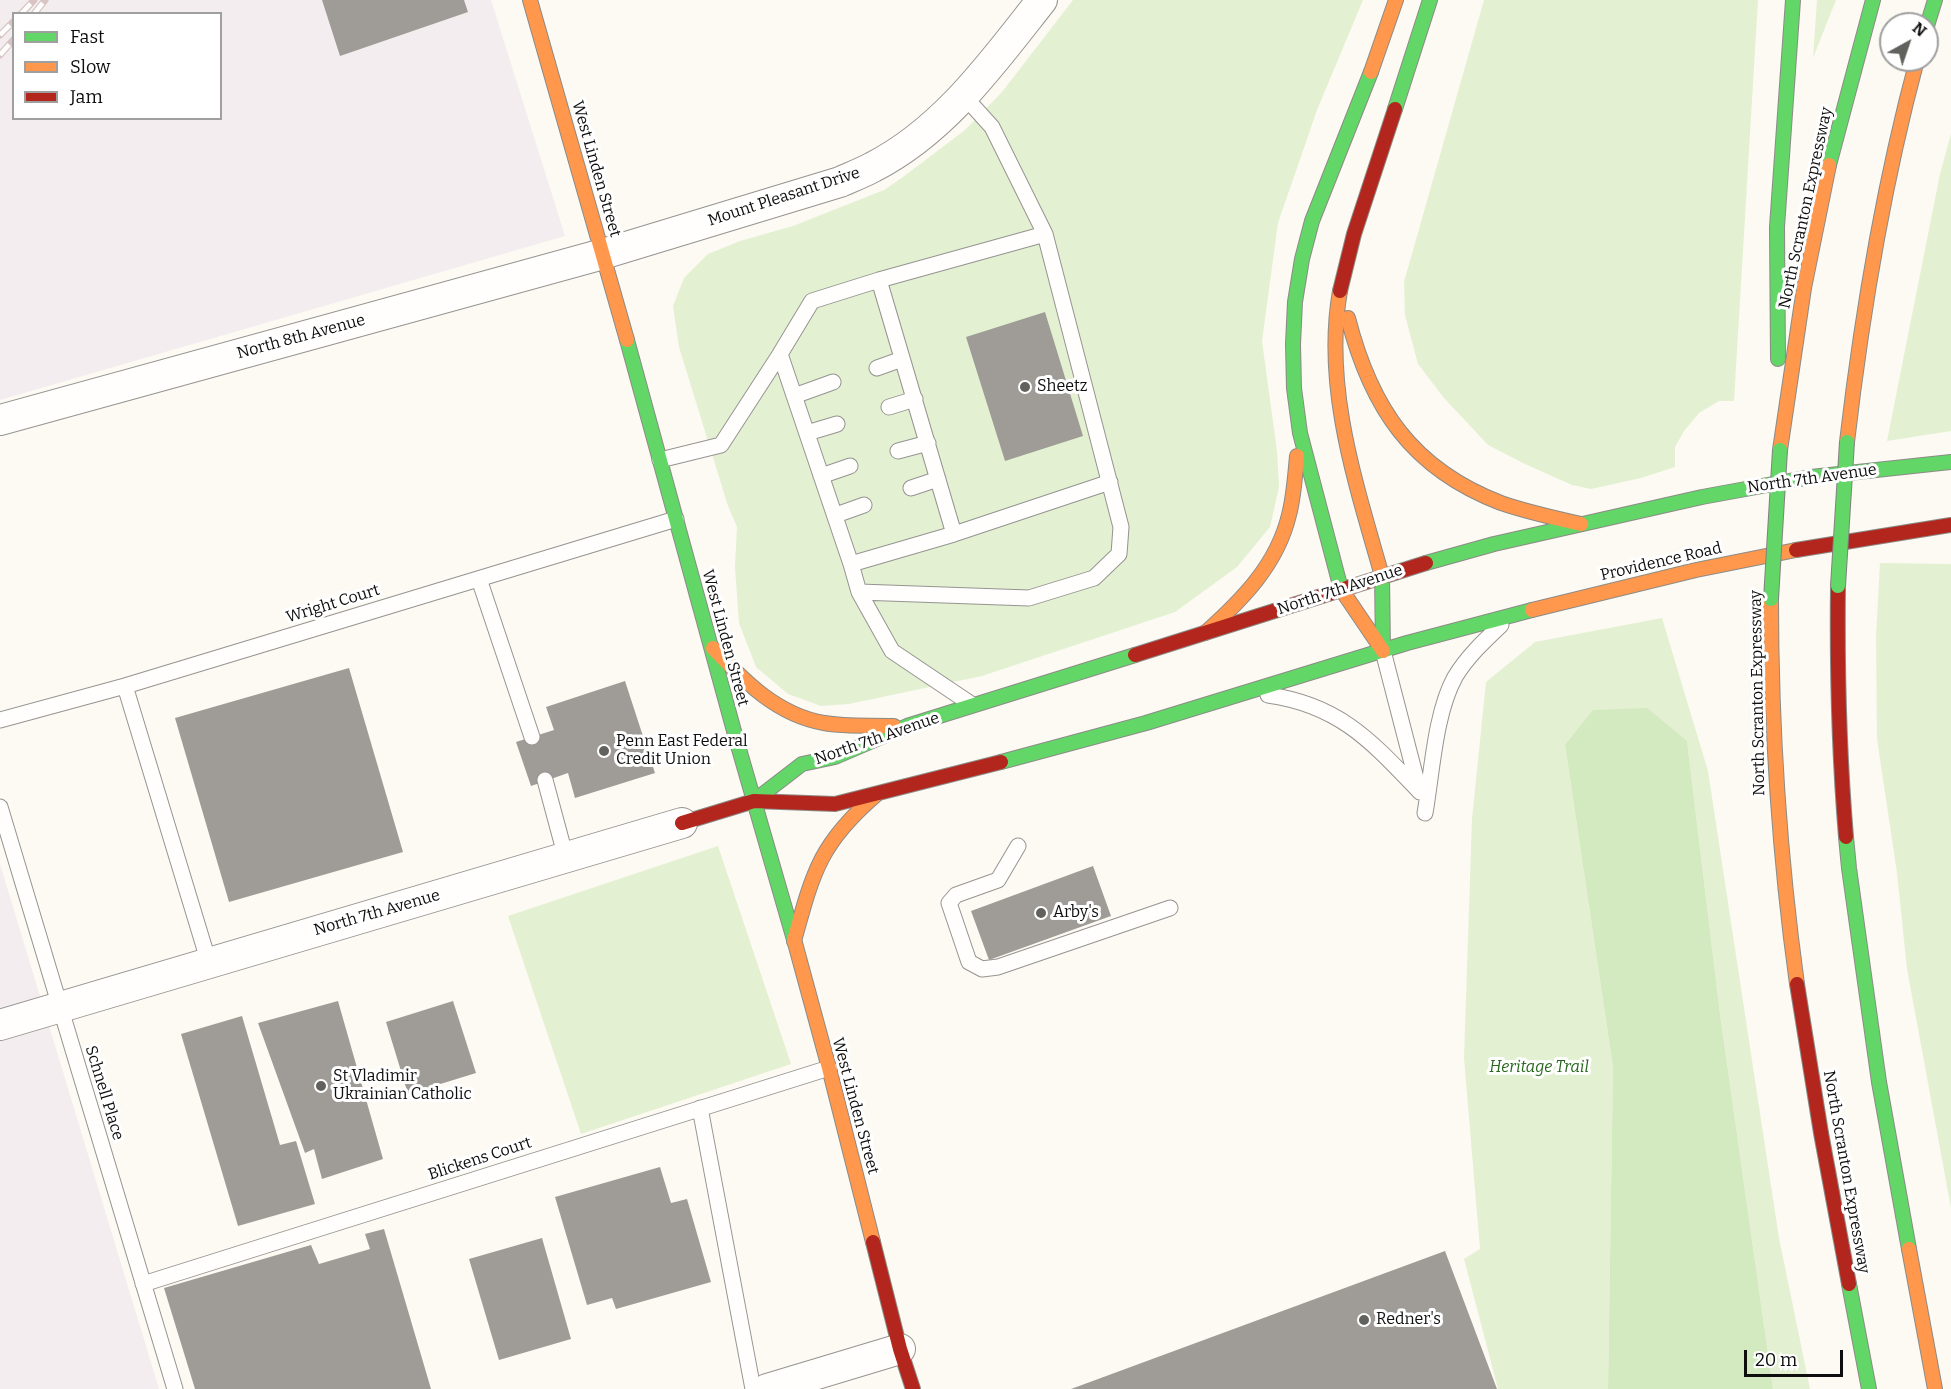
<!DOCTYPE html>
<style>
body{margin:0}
#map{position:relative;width:1951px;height:1389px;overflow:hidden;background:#fcfaf2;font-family:Bitter,serif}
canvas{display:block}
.legend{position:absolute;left:12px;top:12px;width:210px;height:108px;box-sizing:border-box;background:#fff;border:2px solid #9f9f9f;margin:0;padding:8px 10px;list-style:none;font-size:18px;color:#0e0e0e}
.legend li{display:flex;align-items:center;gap:12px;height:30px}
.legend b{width:30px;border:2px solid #9f9f9f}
.north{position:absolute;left:1879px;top:12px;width:60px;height:60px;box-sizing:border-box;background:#fff;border:2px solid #9f9f9f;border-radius:50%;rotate:40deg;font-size:16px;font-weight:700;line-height:24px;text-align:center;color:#0e0e0e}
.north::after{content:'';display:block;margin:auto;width:21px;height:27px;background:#61615e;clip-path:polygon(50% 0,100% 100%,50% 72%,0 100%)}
.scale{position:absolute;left:1744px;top:1350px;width:99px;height:27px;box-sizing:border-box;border:3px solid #0e0e0e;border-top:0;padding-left:8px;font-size:18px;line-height:21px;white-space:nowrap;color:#0e0e0e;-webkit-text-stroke:4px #fff;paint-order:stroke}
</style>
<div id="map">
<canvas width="1951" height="1389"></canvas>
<ul class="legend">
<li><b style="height:8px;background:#63d668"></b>Fast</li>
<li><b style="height:8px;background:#ff974d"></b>Slow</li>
<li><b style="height:8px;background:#b3261e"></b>Jam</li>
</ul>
<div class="north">N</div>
<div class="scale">20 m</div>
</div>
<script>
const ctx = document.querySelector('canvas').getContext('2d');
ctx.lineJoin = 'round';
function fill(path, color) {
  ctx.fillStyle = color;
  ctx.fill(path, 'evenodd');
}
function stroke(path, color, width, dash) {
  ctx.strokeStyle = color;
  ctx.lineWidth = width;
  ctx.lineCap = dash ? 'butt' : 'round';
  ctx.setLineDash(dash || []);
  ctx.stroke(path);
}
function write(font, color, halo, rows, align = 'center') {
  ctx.font = font + ' Bitter,serif';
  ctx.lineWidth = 6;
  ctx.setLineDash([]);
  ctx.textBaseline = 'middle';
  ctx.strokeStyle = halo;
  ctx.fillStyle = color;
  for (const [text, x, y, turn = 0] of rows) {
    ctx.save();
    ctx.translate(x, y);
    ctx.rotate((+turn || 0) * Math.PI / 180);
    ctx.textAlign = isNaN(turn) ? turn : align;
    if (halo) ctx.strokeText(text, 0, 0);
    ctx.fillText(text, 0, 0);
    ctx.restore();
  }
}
const industrial = new Path2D(`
 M 0,0 L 491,0 L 565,236 L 0,400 ZM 14,14 L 220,14 L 220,118 L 14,118 Z
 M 0,864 L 159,1389 L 0,1389 Z`);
const green = new Path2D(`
 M 1073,0 L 1363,0 L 1317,110 L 1278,223 L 1262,341 L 1277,451 L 1279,487 L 1270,527 L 1237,567 L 1175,612 L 982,676 L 849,704 L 821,706 L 788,694 L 756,667 L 739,623 L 735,567 L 737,527 L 728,506 L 679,347 L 673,306 L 684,278 L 708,254 L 740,241 L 793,226 L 884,190 L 903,177 L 965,130 L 1002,92 Z
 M 1484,0 L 1758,0 L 1734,401 L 1719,401 L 1699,413 L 1684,431 L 1675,447 L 1675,467 L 1641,478 L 1591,489 L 1572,485 L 1525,464 L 1488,445 L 1444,398 L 1418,364 L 1405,315 L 1404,282 Z
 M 1817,0 L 1836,0 L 1813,58 Z
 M 1951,134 L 1951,431 L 1887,441 L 1940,174 Z
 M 1880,563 L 1951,564 L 1951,1208 L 1907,969 L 1897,873 L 1877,739 L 1876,637 Z
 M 1662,618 L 1708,771 L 1779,1238 L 1810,1389 L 1773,1389 L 1720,1014 L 1687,741 L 1565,745 L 1613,1067 L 1608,1389 L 1498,1389 L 1464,1259 L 1480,1249 L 1464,1058 L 1472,819 L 1486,682 L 1535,642 Z
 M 718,846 L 791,1064 L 581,1134 L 508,916 Z`);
const forest = new Path2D(`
 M 1647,708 L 1687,741 L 1720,1014 L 1773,1389 L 1608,1389 L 1613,1067 L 1565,745 L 1593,710 Z`);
const building = new Path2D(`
 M 322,0 L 464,0 L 468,12 L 340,56 Z
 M 1045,312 L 1083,436 L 1005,461 L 966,337 Z
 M 349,668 L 403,852 L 229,902 L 175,718 Z
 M 625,681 L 655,773 L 575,798 L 568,773 L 531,786 L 516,742 L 554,730 L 546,707 Z
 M 1093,866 L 1111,916 L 989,960 L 971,911 Z
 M 338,1001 L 383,1159 L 322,1179 L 314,1149 L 305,1153 L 258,1023 Z
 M 453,1001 L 476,1073 L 408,1094 L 386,1022 Z
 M 242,1016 L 280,1145 L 296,1141 L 315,1204 L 238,1226 L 181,1034 Z
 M 660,1167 L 671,1203 L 687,1199 L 711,1282 L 616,1309 L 612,1298 L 587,1305 L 555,1197 Z
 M 384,1229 L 431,1389 L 195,1389 L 164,1288 L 311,1245 L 319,1264 L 370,1249 L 365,1234 Z
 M 542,1238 L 571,1339 L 499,1360 L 469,1259 Z
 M 1445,1251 L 1497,1389 L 1071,1389 Z`);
const lane = new Path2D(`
 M 879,280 L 954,534
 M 780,354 L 851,564 L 954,534 L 1110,482
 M 877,368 L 902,359
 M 794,396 L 833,382
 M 889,407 L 915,399
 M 807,433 L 837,424
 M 898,451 L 928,443
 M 660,460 L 721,445 L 780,354 L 812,301 L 879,280 L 1045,234 L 992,127 L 964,96
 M 821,476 L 850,466
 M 911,488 L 938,479
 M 836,515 L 864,505
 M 851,564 L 859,592 L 892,651 L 971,704
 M 479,579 L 532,737
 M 859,592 L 1029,598 L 1094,578 L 1119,554 L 1121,527 L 1045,234
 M 1383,651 L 1419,790
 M 125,686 L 209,963
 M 1268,695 C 1340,705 1372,742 1420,792
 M 0,720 L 125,686 L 676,519
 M 545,780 L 566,858
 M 0,807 L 175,1389
 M 1425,813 C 1432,773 1435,713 1455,677 C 1467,657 1484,641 1501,625
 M 1018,846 L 998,880 L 956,895 L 949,903 L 969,962 L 982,969 L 998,967 L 1170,908
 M 700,1108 L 753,1389
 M 143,1284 L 829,1068`);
const street = new Path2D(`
 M 0,420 L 603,254 L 840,182 C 851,177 862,173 873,167 C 945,130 993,62 1042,0
 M 0,1025 L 682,823
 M 767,1389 L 900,1349`);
const fast = new Path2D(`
 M 1927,26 L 1935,0
 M 1395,109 L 1430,0
 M 1829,165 L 1873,0
 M 627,340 L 737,742 L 795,943
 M 1778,359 L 1777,227 L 1793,0
 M 1426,563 L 1494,544 L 1702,497 L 1811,477 L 1951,462
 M 1382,576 L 1383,651
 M 1341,589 L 1300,433 L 1294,388 L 1293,344 L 1295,302 L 1302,259 L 1312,221 L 1371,72
 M 1001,762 L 1146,723 L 1407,643 L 1532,610
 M 754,801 L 802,764 L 835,757 L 907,726 L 1135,655
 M 1846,837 L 1849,868 L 1879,1082 L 1909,1249
 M 1849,1284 L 1869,1389`);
const slow = new Path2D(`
 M 530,0 L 627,340
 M 1371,72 L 1396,0
 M 1340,291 C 1323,387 1356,484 1382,576
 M 1348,318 C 1371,408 1412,469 1501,503 C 1527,512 1554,518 1581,524
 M 1847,442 C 1862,313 1883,186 1917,60
 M 1780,450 L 1804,288 L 1829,165
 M 1341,589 L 1383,651
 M 1771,599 C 1771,730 1779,854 1797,984
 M 1532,610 L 1696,570 L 1796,550
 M 1205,633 C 1242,600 1277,565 1289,515 C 1294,496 1295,476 1297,456
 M 713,648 C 744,681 777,715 824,723 C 847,727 871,725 894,726
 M 794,941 C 813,872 820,843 876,795
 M 795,943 L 829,1068 L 873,1242
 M 1909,1249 L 1935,1389`);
const jam = new Path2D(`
 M 1340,291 L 1354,234 L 1395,109
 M 1796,550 L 1951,525
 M 1838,586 C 1837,670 1839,753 1846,837
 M 1135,655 L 1426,563
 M 682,823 L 754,801 L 835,804 L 1001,762
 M 1797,984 L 1821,1133 L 1849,1284
 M 873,1242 L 900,1349 L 913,1389`);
const rail = new Path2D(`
 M 21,14 L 34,0
 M 34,14 L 45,0
 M 0,35 L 14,21
 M 0,55 L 14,39`);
const fastBridge = new Path2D(`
 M 1838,586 L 1847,442
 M 1771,599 L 1780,450`);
const markers = [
 [1025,387,6,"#61615e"],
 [604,751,6,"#61615e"],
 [1041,913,6,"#61615e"],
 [321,1086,6,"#61615e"],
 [1364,1320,6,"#61615e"]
];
const streetNames = [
 ["West Linden Street",596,169,74],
 ["Mount Pleasant Drive",784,197,-18],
 ["North Scranton Expressway",1806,208,-78],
 ["North 8th Avenue",301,337,-15],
 ["North 7th Avenue",1812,479,-8],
 ["Providence Road",1661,562,-13],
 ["North 7th Avenue",1340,590,-18],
 ["Wright Court",333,604,-17],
 ["West Linden Street",725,638,75],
 ["North Scranton Expressway",1758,693,-91],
 ["North 7th Avenue",877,739,-19],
 ["North 7th Avenue",377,913,-16],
 ["Schnell Place",104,1093,73],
 ["West Linden Street",855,1106,75],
 ["Blickens Court",480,1159,-18],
 ["North Scranton Expressway",1846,1172,80]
];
const poiNames = [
 ["Sheetz",1037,387],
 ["Penn East Federal",616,742],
 ["Credit Union",616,760],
 ["Arby's",1053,913],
 ["St Vladimir",333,1077],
 ["Ukrainian Catholic",333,1095],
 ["Redner's",1376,1320]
];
const parkNames = [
 ["Heritage Trail",1539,1068]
];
fill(industrial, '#f3edef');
fill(green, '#e3f1d2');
fill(forest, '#d3e9c0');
fill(building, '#9f9c98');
stroke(lane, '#959491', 17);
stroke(street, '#959491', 32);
stroke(fast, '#8c8b87', 16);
stroke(slow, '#8c8b87', 16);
stroke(jam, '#8c8b87', 16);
stroke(lane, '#fffefd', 15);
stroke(street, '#fffefd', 30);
stroke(fast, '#63d668', 14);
stroke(slow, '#ff974d', 14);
stroke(jam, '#b3261e', 14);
stroke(rail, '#d8c5c3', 7);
stroke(rail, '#fff', 4.5, [14]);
stroke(fastBridge, '#82827e', 16, []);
stroke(fastBridge, '#63d668', 14);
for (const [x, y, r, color] of markers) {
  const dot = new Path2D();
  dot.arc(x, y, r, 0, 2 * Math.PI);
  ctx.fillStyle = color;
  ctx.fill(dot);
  stroke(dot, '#fff', 2);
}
write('16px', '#0e0e0e', '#fff', streetNames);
write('16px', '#0e0e0e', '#fff', poiNames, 'left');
write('italic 16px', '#28671d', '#fff', parkNames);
</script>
